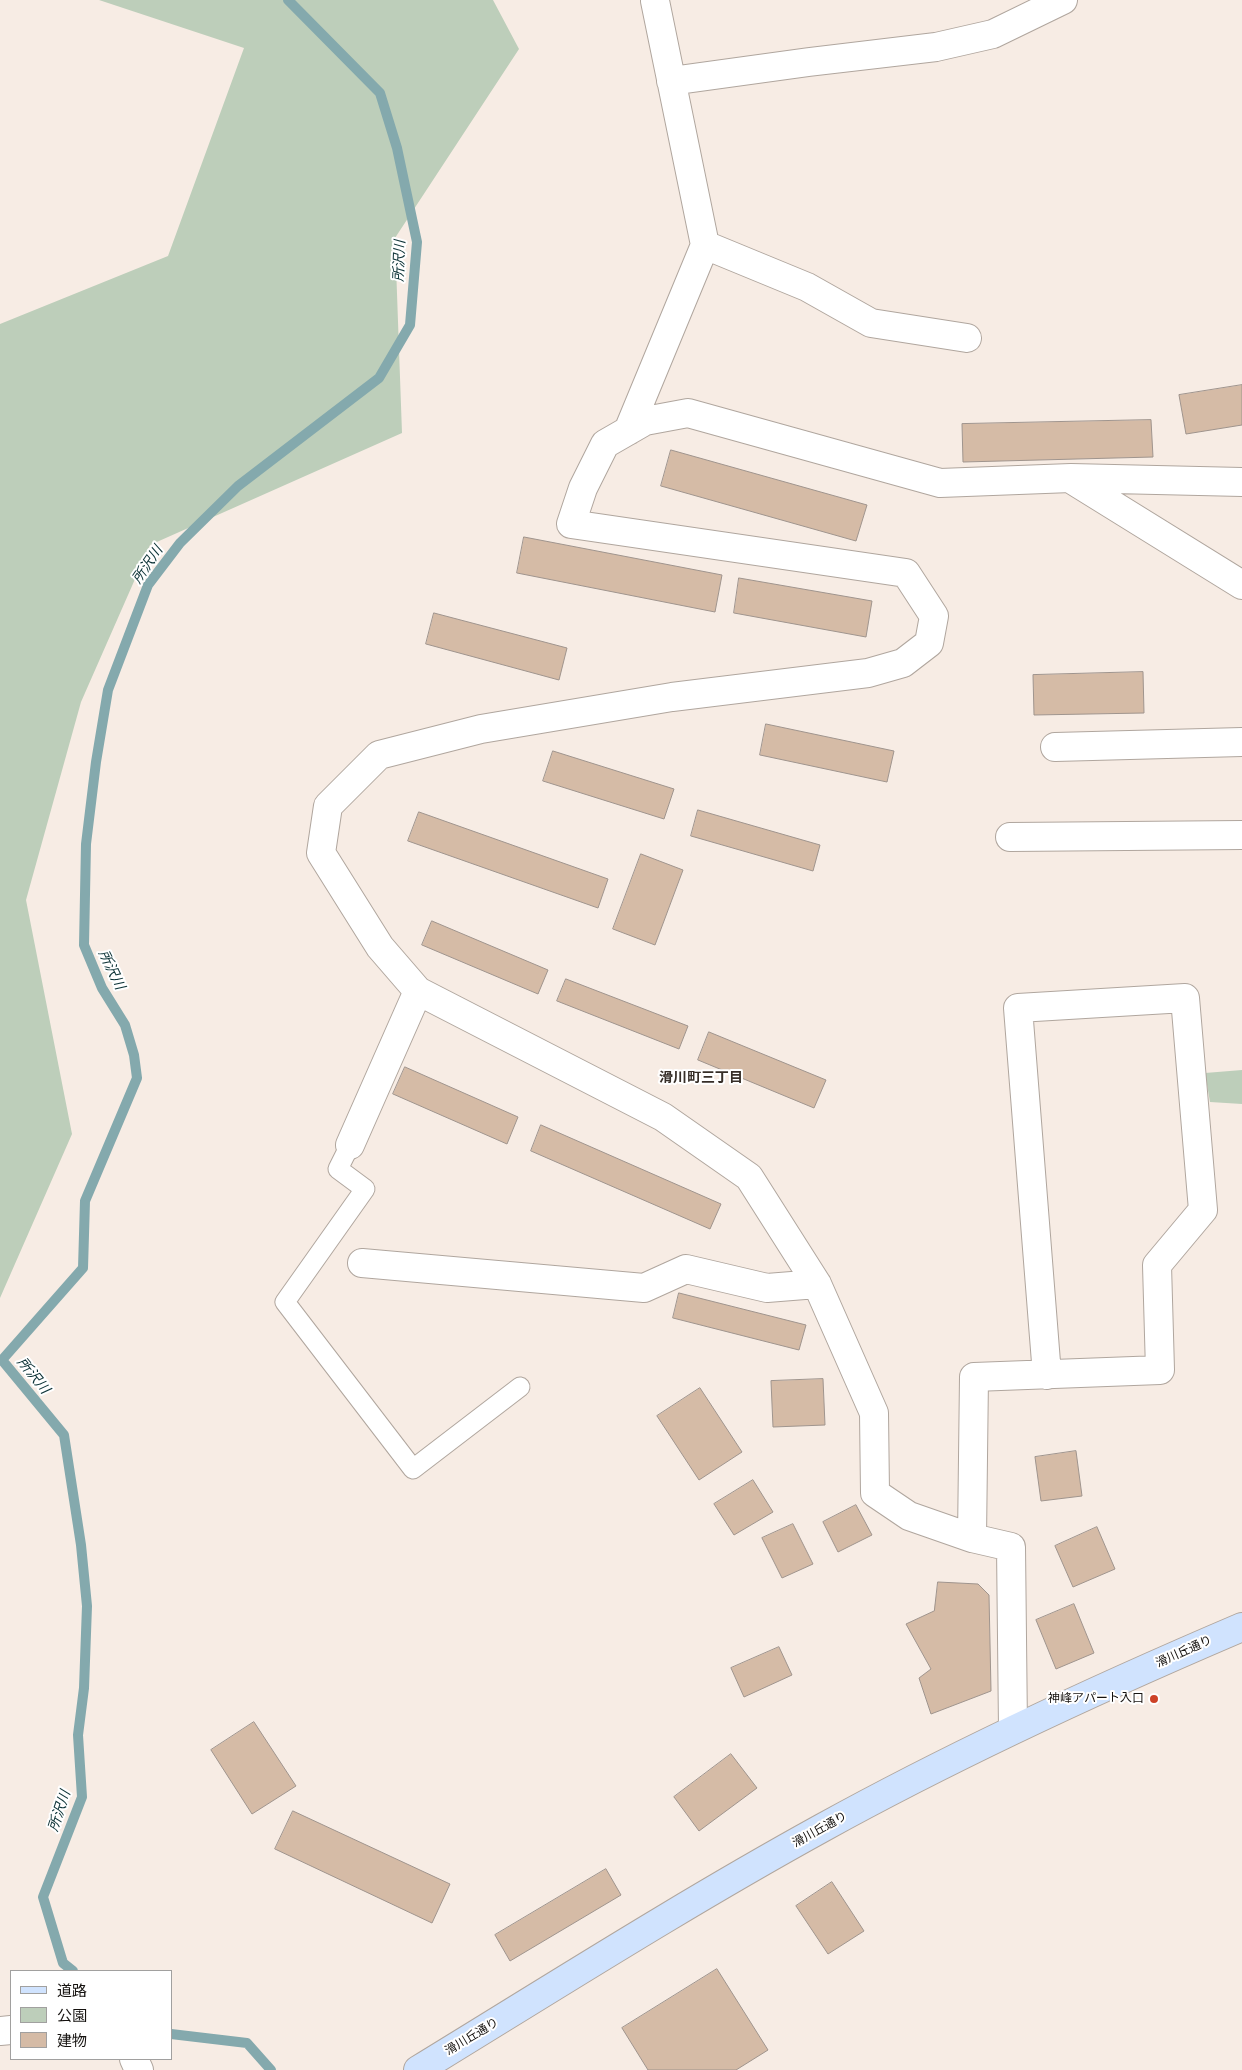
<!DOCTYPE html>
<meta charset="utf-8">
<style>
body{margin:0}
#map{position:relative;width:1242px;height:2070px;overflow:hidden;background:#f7ece4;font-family:"Archivo Narrow","Noto Sans JP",sans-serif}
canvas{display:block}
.legend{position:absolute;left:10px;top:1970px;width:162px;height:90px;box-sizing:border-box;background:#fff;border:1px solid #a1a09f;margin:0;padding:6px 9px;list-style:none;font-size:15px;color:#15120f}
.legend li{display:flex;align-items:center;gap:10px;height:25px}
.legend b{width:25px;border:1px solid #a1a09f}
</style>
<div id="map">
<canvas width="1242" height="2070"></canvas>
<ul class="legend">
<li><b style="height:6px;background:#d0e3fe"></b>道路</li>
<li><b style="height:14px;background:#bdceba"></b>公園</li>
<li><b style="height:14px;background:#d5bba6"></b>建物</li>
</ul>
</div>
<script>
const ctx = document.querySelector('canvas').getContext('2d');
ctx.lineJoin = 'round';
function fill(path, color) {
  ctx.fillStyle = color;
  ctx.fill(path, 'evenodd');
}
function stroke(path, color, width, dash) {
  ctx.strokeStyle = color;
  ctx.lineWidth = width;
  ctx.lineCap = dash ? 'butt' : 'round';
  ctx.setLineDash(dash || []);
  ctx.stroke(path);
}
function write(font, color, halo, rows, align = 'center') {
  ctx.font = font + ' "Archivo Narrow","Noto Sans JP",sans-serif';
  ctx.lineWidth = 4;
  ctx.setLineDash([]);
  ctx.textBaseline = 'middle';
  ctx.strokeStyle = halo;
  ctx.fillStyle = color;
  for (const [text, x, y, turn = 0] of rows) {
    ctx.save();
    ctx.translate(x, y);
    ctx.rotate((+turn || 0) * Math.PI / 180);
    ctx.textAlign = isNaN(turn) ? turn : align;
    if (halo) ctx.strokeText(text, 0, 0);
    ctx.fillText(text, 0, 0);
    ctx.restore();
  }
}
const green = new Path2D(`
 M 99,0 L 493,0 L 519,49 L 395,238 L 402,433 L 150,545 L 81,702 L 26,900 L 72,1134 L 0,1298 L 0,324 L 168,256 L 244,48 Z
 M 1242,1070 L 1242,1104 L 1210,1102 L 1205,1073 Z`);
const stream = new Path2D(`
 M 73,1971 L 63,1963 L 43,1897 L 82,1797 L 78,1735 L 84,1688 L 87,1606 L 81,1545 L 64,1435 L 2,1360 L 83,1268 L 85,1201 L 137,1078 L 134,1055 L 125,1025 L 102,988 L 84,945 L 86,844 L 96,762 L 108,690 L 148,585 L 180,543 L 238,486 L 379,378 L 410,325 L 417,242 L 397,148 L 380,93 L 288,0
 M 171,2034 L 247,2043 L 271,2070`);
const building = new Path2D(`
 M 1242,385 L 1242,425 L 1186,434 L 1179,395 Z
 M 1151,420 L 1153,457 L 963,462 L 962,424 Z
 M 671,450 L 867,505 L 856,541 L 661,486 Z
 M 524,537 L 722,575 L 715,612 L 517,573 Z
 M 739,578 L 872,601 L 866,637 L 734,613 Z
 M 434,613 L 567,648 L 559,680 L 426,644 Z
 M 1143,672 L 1144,713 L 1034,715 L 1033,675 Z
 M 766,724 L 894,751 L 887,782 L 760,755 Z
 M 553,751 L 674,789 L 664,819 L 543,781 Z
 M 698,810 L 820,845 L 813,871 L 691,836 Z
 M 419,812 L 608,879 L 598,908 L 408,841 Z
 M 641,854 L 683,870 L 655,945 L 613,929 Z
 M 432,921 L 548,970 L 538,994 L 422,945 Z
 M 566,979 L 688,1026 L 679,1049 L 557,1001 Z
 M 709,1032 L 826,1080 L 814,1108 L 698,1060 Z
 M 405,1067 L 518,1117 L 507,1144 L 393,1094 Z
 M 541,1125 L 721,1204 L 710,1229 L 531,1151 Z
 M 679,1293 L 806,1325 L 799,1350 L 673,1318 Z
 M 823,1379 L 825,1425 L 773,1427 L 771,1381 Z
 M 700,1388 L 742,1452 L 699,1480 L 657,1416 Z
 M 1076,1451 L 1082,1496 L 1041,1501 L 1035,1457 Z
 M 753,1480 L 773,1512 L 734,1535 L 714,1504 Z
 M 856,1505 L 872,1535 L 838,1552 L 823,1522 Z
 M 793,1524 L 813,1564 L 782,1578 L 762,1538 Z
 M 1097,1527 L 1115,1569 L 1073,1587 L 1055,1546 Z
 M 938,1582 L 978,1584 L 989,1595 L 991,1691 L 931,1714 L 919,1678 L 931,1669 L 906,1624 L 934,1611 Z
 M 1074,1604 L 1094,1653 L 1056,1669 L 1036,1620 Z
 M 779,1647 L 792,1675 L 744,1697 L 731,1668 Z
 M 254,1722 L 296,1786 L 252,1814 L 211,1750 Z
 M 731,1754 L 757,1788 L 699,1831 L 674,1797 Z
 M 293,1811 L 450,1884 L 432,1923 L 275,1849 Z
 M 606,1869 L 621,1895 L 510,1961 L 495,1935 Z
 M 832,1882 L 864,1931 L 828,1954 L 796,1906 Z
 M 717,1969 L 768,2050 L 736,2070 L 648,2070 L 622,2028 Z`);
const lane = new Path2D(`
 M 350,1145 L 338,1169 L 365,1189 L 285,1302 L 413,1469 L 520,1387`);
const street = new Path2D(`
 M 655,1 L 705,245
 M 671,81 L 809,62 L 936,47 L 993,34 L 1063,0
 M 628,431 L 705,245 L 807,287 L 871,323 L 967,338
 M 1071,479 L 1242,585
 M 1055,747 L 1242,742
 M 1010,837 L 1242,835
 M 350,1145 L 418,991
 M 362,1263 L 644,1288 L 686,1269 L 767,1288 L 817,1284
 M 972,1538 L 909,1516 L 875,1493 L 874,1413 L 817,1284 L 749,1177 L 663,1117 L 418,991 L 380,947 L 321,853 L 328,806 L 379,755 L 481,729 L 672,697 L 868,673 L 903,663 L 929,643 L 934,616 L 906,573 L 571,524 L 583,488 L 605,444 L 645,421 L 688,413 L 940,483 L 1071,478 L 1242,482
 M 1013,1729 L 1011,1547 L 972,1538 L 974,1377 L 1160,1370 L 1157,1265 L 1203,1210 L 1185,998 L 1018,1008 L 1047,1375
 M 0,2031 L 11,2030
 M 134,2059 L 139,2070`);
const secondary = new Path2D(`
 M 418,2070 C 552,1988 684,1904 822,1828 C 958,1753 1099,1688 1242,1627`);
const markers = [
 [1154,1699,5,"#cd4227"]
];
const streetNames = [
 ["滑川丘通り",1184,1652,-24],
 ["滑川丘通り",820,1830,-29],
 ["滑川丘通り",472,2037,-31]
];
const poiNames = [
 ["神峰アパート入口",1144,1699]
];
const waterNames = [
 ["所沢川",400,261,-88],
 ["所沢川",148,565,-56],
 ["所沢川",111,970,64],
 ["所沢川",33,1376,51],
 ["所沢川",60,1811,-72]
];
const neighbourhoodNames = [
 ["滑川町三丁目",701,1078]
];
fill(green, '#bdceba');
stroke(stream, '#84a9ad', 10);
fill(building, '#d5bba6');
stroke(building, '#9f948d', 1);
stroke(lane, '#b0a69e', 21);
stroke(street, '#b0a69e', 30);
stroke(secondary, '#b0a69e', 30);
stroke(lane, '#fff', 19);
stroke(street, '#fff', 28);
stroke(secondary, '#d0e3fe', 28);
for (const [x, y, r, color] of markers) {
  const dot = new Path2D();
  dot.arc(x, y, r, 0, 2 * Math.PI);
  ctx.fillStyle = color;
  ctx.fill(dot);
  stroke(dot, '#fff', 2);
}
write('12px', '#15120f', '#fff', streetNames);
write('12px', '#15120f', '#fff', poiNames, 'right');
write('italic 14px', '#0c3236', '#fff', waterNames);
write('bold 14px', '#362e28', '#fff', neighbourhoodNames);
</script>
